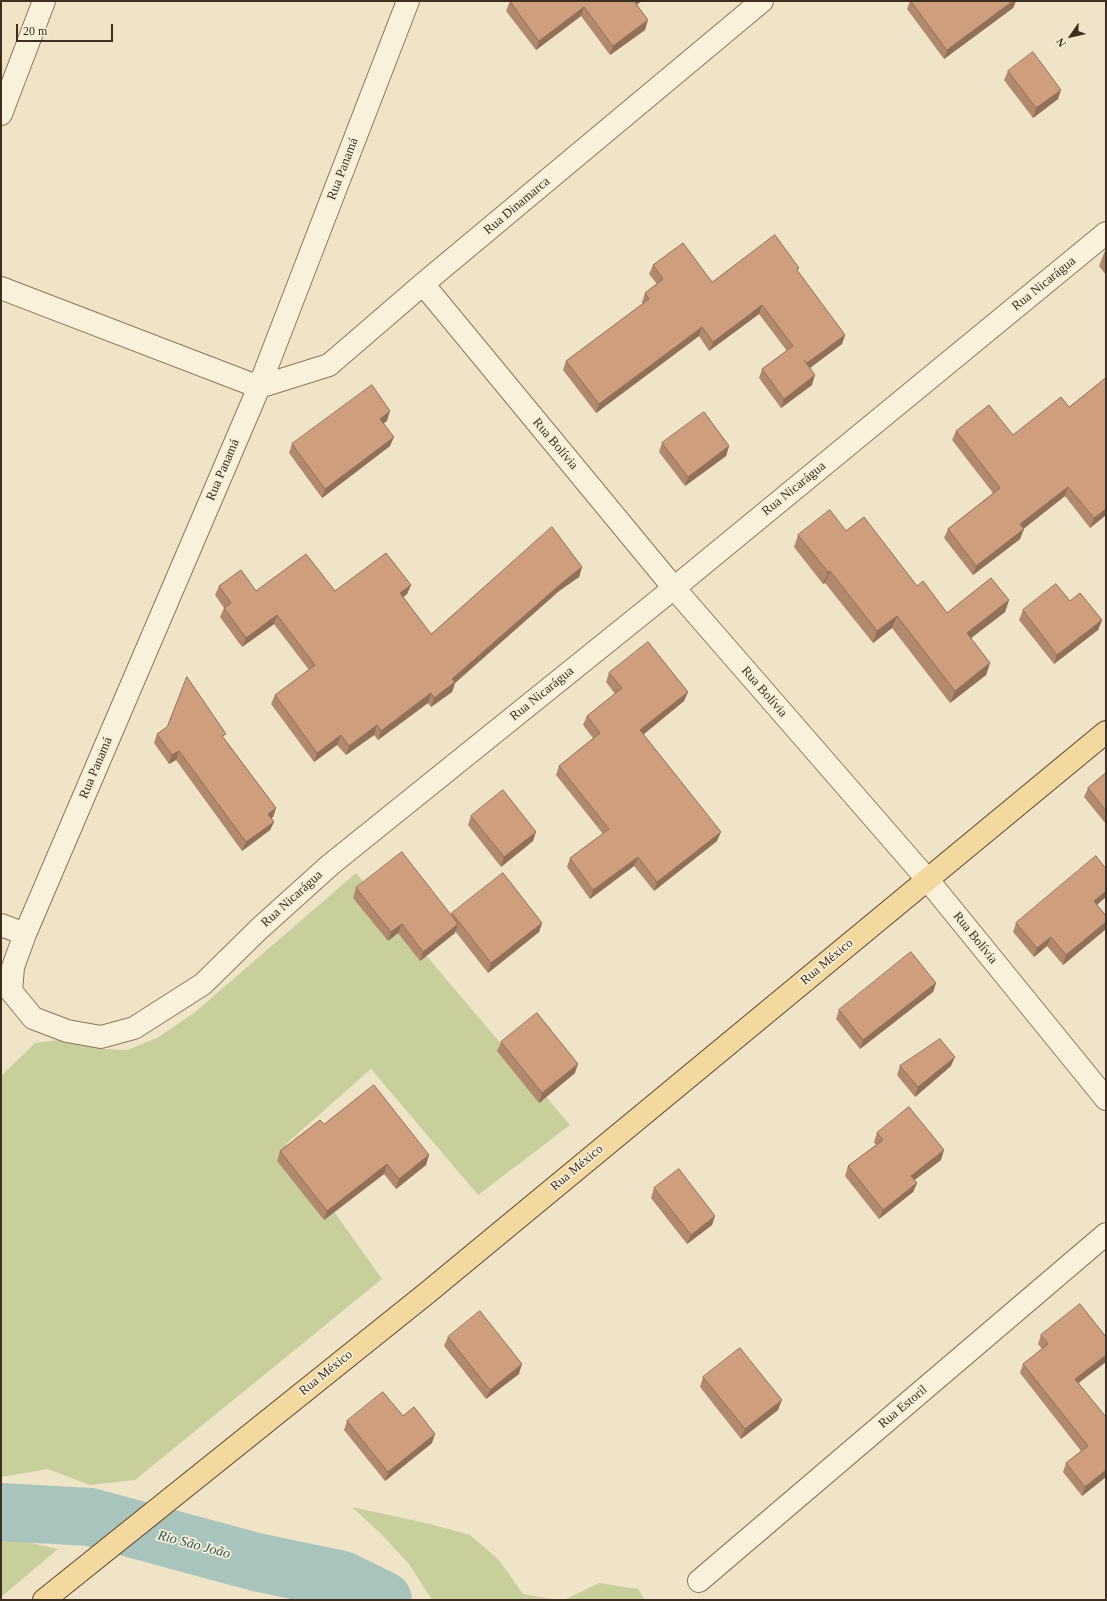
<!DOCTYPE html>
<meta charset="utf-8">
<style>
body{margin:0}
#map{position:relative;width:1107px;height:1601px;overflow:hidden;background:#f0e4c8;font-family:"Times New Roman",serif}
canvas{display:block}
.frame{position:absolute;inset:0;border:2px solid #3d2e20;pointer-events:none}
.north{position:absolute;left:1051px;top:16px;width:40px;height:40px;-webkit-text-stroke:3px #f7eed8;paint-order:stroke;rotate:236deg;font-size:11px;font-weight:700;line-height:16px;text-align:center;color:#3d2e20}
.north::after{content:'';display:block;margin:auto;width:14px;height:18px;background:#3d2e20;clip-path:polygon(50% 0,100% 100%,50% 72%,0 100%)}
.scale{position:absolute;left:16px;top:24px;width:97px;height:18px;box-sizing:border-box;border:2px solid #3d2e20;border-top:0;padding-left:5px;font-size:12px;line-height:14px;white-space:nowrap;color:#3d2e20;-webkit-text-stroke:3px #f7eed8;paint-order:stroke}
</style>
<div id="map">
<canvas width="1107" height="1601"></canvas>
<div class="frame"></div>
<div class="north">N</div>
<div class="scale">20 m</div>
</div>
<script>
const ctx = document.querySelector('canvas').getContext('2d');
ctx.lineJoin = 'round';
function fill(path, color) {
  ctx.fillStyle = color;
  ctx.fill(path, 'evenodd');
}
function stroke(path, color, width, dash) {
  ctx.strokeStyle = color;
  ctx.lineWidth = width;
  ctx.lineCap = dash ? 'butt' : 'round';
  ctx.setLineDash(dash || []);
  ctx.stroke(path);
}
function write(font, color, halo, rows, align = 'center') {
  ctx.font = font + ' "Times New Roman",serif';
  ctx.lineWidth = 3.5;
  ctx.setLineDash([]);
  ctx.textBaseline = 'middle';
  ctx.strokeStyle = halo;
  ctx.fillStyle = color;
  for (const [text, x, y, turn = 0] of rows) {
    ctx.save();
    ctx.translate(x, y);
    ctx.rotate((+turn || 0) * Math.PI / 180);
    ctx.textAlign = isNaN(turn) ? turn : align;
    if (halo) ctx.strokeText(text, 0, 0);
    ctx.fillText(text, 0, 0);
    ctx.restore();
  }
}
const green = new Path2D(`
 M 356,873 L 570,1125 L 478,1195 L 371,1069 L 286,1144 L 382,1279 L 135,1480 L 90,1485 L 48,1469 L 1,1477 L 1,1076 L 35,1043 L 58,1040 L 103,1049 L 127,1050 L 157,1038 L 194,1013 Z
 M 352,1507 L 430,1524 L 470,1535 L 499,1560 L 523,1594 L 558,1600 L 432,1600 L 409,1564 L 380,1533 Z
 M 9,1538 L 58,1549 L 1,1597 L 1,1539 Z
 M 599,1583 L 638,1589 L 645,1600 L 564,1600 Z`);
const river = new Path2D(`
 M 1,1512 L 90,1517 L 256,1562 L 342,1580 L 383,1600`);
const street = new Path2D(`
 M 408,1 L 259,387 L 25,934 L 13,967 L 11,991 L 33,1018 L 67,1031 L 101,1037 L 134,1028 L 203,984 L 259,929 L 330,865 L 674,588 L 1106,233
 M 1,114 L 44,1
 M 423,284 L 674,588 L 927,879 L 1106,1099
 M 1,288 L 259,387 L 329,365 L 423,284 L 762,1
 M 1,925 L 25,934
 M 699,1581 L 1106,1234`);
const primary = new Path2D(`
 M 44,1600 L 427,1293 L 1106,732`);
const wall = new Path2D(`
 M 510,1 L 637,5 L 645,30 L 610,55 L 581,16 L 536,50 L 506,11 Z
 M 910,1 L 1016,1 L 1013,8 L 944,59 L 907,9 Z
 M 1008,71 L 1058,99 L 1033,118 L 1004,80 Z
 M 1106,251 L 1106,275 L 1099,266 L 1104,253 Z
 M 653,265 L 712,282 L 798,272 L 845,335 L 842,344 L 810,368 L 812,385 L 781,408 L 759,378 L 762,369 L 787,351 L 759,314 L 709,351 L 699,336 L 596,413 L 563,370 L 566,361 L 643,304 L 642,302 L 645,293 L 657,284 L 649,274 Z
 M 1106,378 L 1106,515 L 1090,528 L 1065,496 L 1023,529 L 1020,539 L 973,575 L 944,538 L 948,529 L 993,493 L 952,440 L 956,431 L 1013,435 L 1069,407 Z
 M 387,421 L 384,423 L 390,446 L 322,498 L 289,453 L 292,444 Z
 M 662,443 L 729,446 L 726,456 L 685,486 L 659,452 Z
 M 846,531 L 917,586 L 947,613 L 1009,600 L 1005,612 L 971,638 L 990,663 L 986,675 L 950,703 L 892,628 L 873,643 L 825,583 L 823,584 L 794,547 L 798,535 Z
 M 582,567 L 579,577 L 559,591 L 455,683 L 452,692 L 431,707 L 428,703 L 378,740 L 374,735 L 346,755 L 337,745 L 314,762 L 271,704 L 275,695 L 309,670 L 274,624 L 242,647 L 220,617 L 224,608 L 215,595 L 219,586 L 256,591 L 335,591 L 411,585 L 407,594 L 403,597 L 431,634 Z
 M 1070,601 L 1102,620 L 1098,630 L 1054,664 L 1019,620 L 1023,610 Z
 M 609,673 L 688,692 L 684,701 L 643,734 L 717,841 L 654,891 L 634,866 L 590,899 L 567,867 L 570,858 L 603,834 L 556,775 L 559,766 L 593,738 L 583,725 L 587,716 L 615,694 L 606,682 Z
 M 157,734 L 224,738 L 276,808 L 273,817 L 271,818 L 274,822 L 270,830 L 242,851 L 176,760 L 169,764 L 154,743 Z
 M 1106,773 L 1106,824 L 1084,797 L 1088,788 Z
 M 471,816 L 533,841 L 501,867 L 468,825 Z
 M 356,888 L 451,915 L 452,913 L 542,923 L 539,932 L 488,973 L 455,931 L 455,933 L 420,961 L 398,933 L 388,941 L 353,898 Z
 M 1106,897 L 1097,905 L 1106,916 L 1106,929 L 1063,965 L 1047,946 L 1034,957 L 1013,932 L 1016,923 Z
 M 936,983 L 933,992 L 860,1049 L 836,1019 L 839,1010 Z
 M 501,1042 L 575,1073 L 539,1103 L 497,1051 Z
 M 900,1066 L 951,1066 L 915,1097 L 897,1075 Z
 M 324,1124 L 429,1155 L 426,1165 L 396,1189 L 384,1174 L 324,1220 L 277,1161 L 280,1151 Z
 M 877,1133 L 941,1160 L 914,1180 L 917,1183 L 913,1192 L 879,1219 L 845,1176 L 848,1166 L 876,1145 L 874,1142 Z
 M 654,1188 L 712,1225 L 687,1244 L 651,1198 Z
 M 1041,1335 L 1079,1383 L 1106,1477 L 1082,1496 L 1063,1472 L 1066,1463 L 1081,1451 L 1020,1373 L 1023,1364 L 1042,1349 L 1038,1344 Z
 M 448,1337 L 519,1374 L 486,1399 L 444,1346 Z
 M 703,1377 L 778,1410 L 741,1439 L 700,1387 Z
 M 403,1416 L 432,1443 L 385,1481 L 344,1430 L 347,1421 Z`);
const shadedWall = new Path2D(`
 M 634,1 L 642,1 L 630,10 Z
 M 1013,1 L 1016,1 L 1013,8 L 944,59 L 947,50 Z
 M 584,7 L 581,16 L 536,50 L 539,41 Z
 M 648,20 L 645,30 L 610,55 L 613,46 Z
 M 1061,90 L 1058,99 L 1033,118 L 1036,108 Z
 M 762,305 L 759,314 L 709,351 L 713,342 Z
 M 702,327 L 699,336 L 596,413 L 599,404 Z
 M 845,335 L 842,344 L 803,373 L 807,363 Z
 M 815,375 L 812,385 L 781,408 L 784,399 Z
 M 390,411 L 387,421 L 377,428 L 380,419 Z
 M 394,437 L 390,446 L 322,498 L 325,489 Z
 M 729,446 L 726,456 L 685,486 L 688,477 Z
 M 1068,487 L 1065,496 L 1017,534 L 1020,524 Z
 M 1106,509 L 1106,515 L 1090,528 L 1094,518 Z
 M 1024,529 L 1020,539 L 973,575 L 976,566 Z
 M 582,567 L 579,577 L 559,591 L 455,683 L 452,692 L 431,707 L 434,698 L 452,679 L 563,582 Z
 M 830,571 L 825,583 L 823,584 L 828,572 Z
 M 411,585 L 407,594 L 397,602 L 400,593 Z
 M 1009,600 L 1005,612 L 962,645 L 967,633 Z
 M 277,615 L 274,624 L 242,647 L 246,638 Z
 M 897,616 L 892,628 L 873,643 L 877,631 Z
 M 1102,620 L 1098,630 L 1054,664 L 1057,655 Z
 M 990,663 L 986,675 L 950,703 L 955,691 Z
 M 688,692 L 684,701 L 637,740 L 640,730 Z
 M 431,693 L 428,703 L 378,740 L 381,731 Z
 M 377,725 L 374,735 L 346,755 L 349,746 Z
 M 341,735 L 337,745 L 314,762 L 317,753 Z
 M 179,751 L 176,760 L 169,764 L 172,755 Z
 M 276,808 L 273,817 L 265,823 L 268,814 Z
 M 274,822 L 270,830 L 242,851 L 246,842 Z
 M 536,832 L 533,841 L 501,867 L 504,857 Z
 M 721,832 L 717,841 L 654,891 L 657,882 Z
 M 638,857 L 634,866 L 590,899 L 593,890 Z
 M 1106,891 L 1106,897 L 1090,910 L 1094,901 Z
 M 1106,922 L 1106,929 L 1063,965 L 1066,955 Z
 M 542,923 L 539,932 L 488,973 L 491,963 Z
 M 402,924 L 398,933 L 388,941 L 391,932 Z
 M 458,924 L 455,933 L 420,961 L 423,952 Z
 M 1051,937 L 1047,946 L 1034,957 L 1037,948 Z
 M 936,983 L 933,992 L 860,1049 L 863,1040 Z
 M 955,1057 L 951,1066 L 915,1097 L 918,1087 Z
 M 578,1064 L 575,1073 L 539,1103 L 542,1093 Z
 M 944,1150 L 941,1160 L 908,1185 L 911,1176 Z
 M 429,1155 L 426,1165 L 396,1189 L 399,1179 Z
 M 387,1164 L 384,1174 L 324,1220 L 327,1211 Z
 M 917,1183 L 913,1192 L 879,1219 L 883,1210 Z
 M 715,1216 L 712,1225 L 687,1244 L 691,1235 Z
 M 1106,1355 L 1106,1362 L 1072,1388 L 1075,1379 Z
 M 522,1364 L 519,1374 L 486,1399 L 490,1390 Z
 M 782,1400 L 778,1410 L 741,1439 L 745,1429 Z
 M 435,1434 L 432,1443 L 385,1481 L 388,1472 Z
 M 1106,1470 L 1106,1477 L 1082,1496 L 1085,1487 Z`);
const building = new Path2D(`
 M 510,1 L 634,1 L 648,20 L 613,46 L 584,7 L 539,41 Z
 M 911,1 L 1013,1 L 947,50 Z
 M 1033,52 L 1061,90 L 1036,108 L 1008,71 Z
 M 775,235 L 799,268 L 797,270 L 845,335 L 807,363 L 804,360 L 815,375 L 784,399 L 762,369 L 793,346 L 762,305 L 713,342 L 702,327 L 599,404 L 566,361 L 649,299 L 645,293 L 663,279 L 653,265 L 683,243 L 712,282 Z
 M 1106,378 L 1106,509 L 1094,518 L 1068,487 L 1020,524 L 1024,529 L 976,566 L 948,529 L 1000,488 L 956,431 L 989,405 L 1013,435 L 1061,397 L 1069,407 Z
 M 372,385 L 390,411 L 380,419 L 394,437 L 325,489 L 292,444 Z
 M 704,412 L 729,446 L 688,477 L 662,443 Z
 M 830,510 L 846,531 L 864,517 L 917,586 L 923,581 L 947,613 L 991,578 L 1009,600 L 967,633 L 990,663 L 955,691 L 897,616 L 877,631 L 830,571 L 828,572 L 798,535 Z
 M 552,527 L 582,567 L 563,582 L 452,679 L 455,682 L 434,698 L 431,693 L 381,731 L 377,725 L 349,746 L 341,735 L 317,753 L 275,695 L 315,665 L 277,615 L 246,638 L 224,608 L 231,603 L 219,586 L 241,570 L 256,591 L 306,554 L 335,591 L 386,553 L 411,585 L 400,593 L 431,634 Z
 M 1056,584 L 1070,601 L 1080,593 L 1102,620 L 1057,655 L 1023,610 Z
 M 648,642 L 688,692 L 640,730 L 721,832 L 657,882 L 638,857 L 593,890 L 570,858 L 609,829 L 559,766 L 600,733 L 587,716 L 622,688 L 609,673 Z
 M 187,677 L 226,734 L 222,736 L 276,808 L 268,814 L 274,822 L 246,842 L 179,751 L 172,755 L 157,734 L 167,727 Z
 M 1106,773 L 1106,811 L 1088,788 Z
 M 503,790 L 536,832 L 504,857 L 471,816 Z
 M 402,852 L 458,924 L 423,952 L 402,924 L 391,932 L 356,888 Z
 M 1096,856 L 1106,869 L 1106,891 L 1094,901 L 1106,916 L 1106,922 L 1066,955 L 1051,937 L 1037,948 L 1016,923 Z
 M 503,873 L 542,923 L 491,963 L 452,913 Z
 M 911,952 L 936,983 L 863,1040 L 839,1010 Z
 M 537,1013 L 578,1064 L 542,1093 L 501,1042 Z
 M 940,1039 L 955,1057 L 918,1087 L 900,1066 Z
 M 374,1085 L 429,1155 L 399,1179 L 387,1164 L 327,1211 L 280,1151 L 320,1120 L 324,1124 Z
 M 909,1107 L 944,1150 L 911,1176 L 917,1183 L 883,1210 L 848,1166 L 883,1140 L 877,1133 Z
 M 679,1169 L 715,1216 L 691,1235 L 654,1188 Z
 M 1080,1304 L 1106,1337 L 1106,1355 L 1075,1379 L 1106,1417 L 1106,1470 L 1085,1487 L 1066,1463 L 1088,1446 L 1023,1364 L 1048,1344 L 1041,1335 Z
 M 480,1311 L 522,1364 L 490,1390 L 448,1337 Z
 M 740,1348 L 782,1400 L 745,1429 L 703,1377 Z
 M 383,1392 L 403,1416 L 414,1407 L 435,1434 L 388,1472 L 347,1421 Z`);
const streetNames = [
 ["Rua Panamá",343,169,-69],
 ["Rua Dinamarca",517,206,-40],
 ["Rua Nicarágua",1044,284,-39],
 ["Rua Bolívia",555,444,50],
 ["Rua Panamá",223,470,-67],
 ["Rua Nicarágua",794,489,-39],
 ["Rua Bolívia",764,692,49],
 ["Rua Nicarágua",542,694,-39],
 ["Rua Panamá",96,768,-67],
 ["Rua Nicarágua",292,899,-42],
 ["Rua Bolívia",975,938,51],
 ["Rua México",827,962,-40],
 ["Rua México",577,1168,-40],
 ["Rua México",326,1373,-39],
 ["Rua Estoril",903,1407,-40]
];
const waterNames = [
 ["Rio São João",194,1545,15]
];
fill(green, '#c9cf9b');
stroke(river, '#a9c4bc', 58);
stroke(street, '#8d765c', 24);
stroke(primary, '#5b4430', 24);
stroke(street, '#faf1dc', 22);
stroke(primary, '#f3d9a0', 22);
fill(wall, '#b2896c');
fill(shadedWall, '#916f58');
fill(building, '#cf9f7d');
stroke(building, '#916f58', 1);
write('13px', '#3d2e20', '#f7eed8', streetNames);
write('italic 14px', '#2f5d5a', '#f7eed8', waterNames);
</script>
